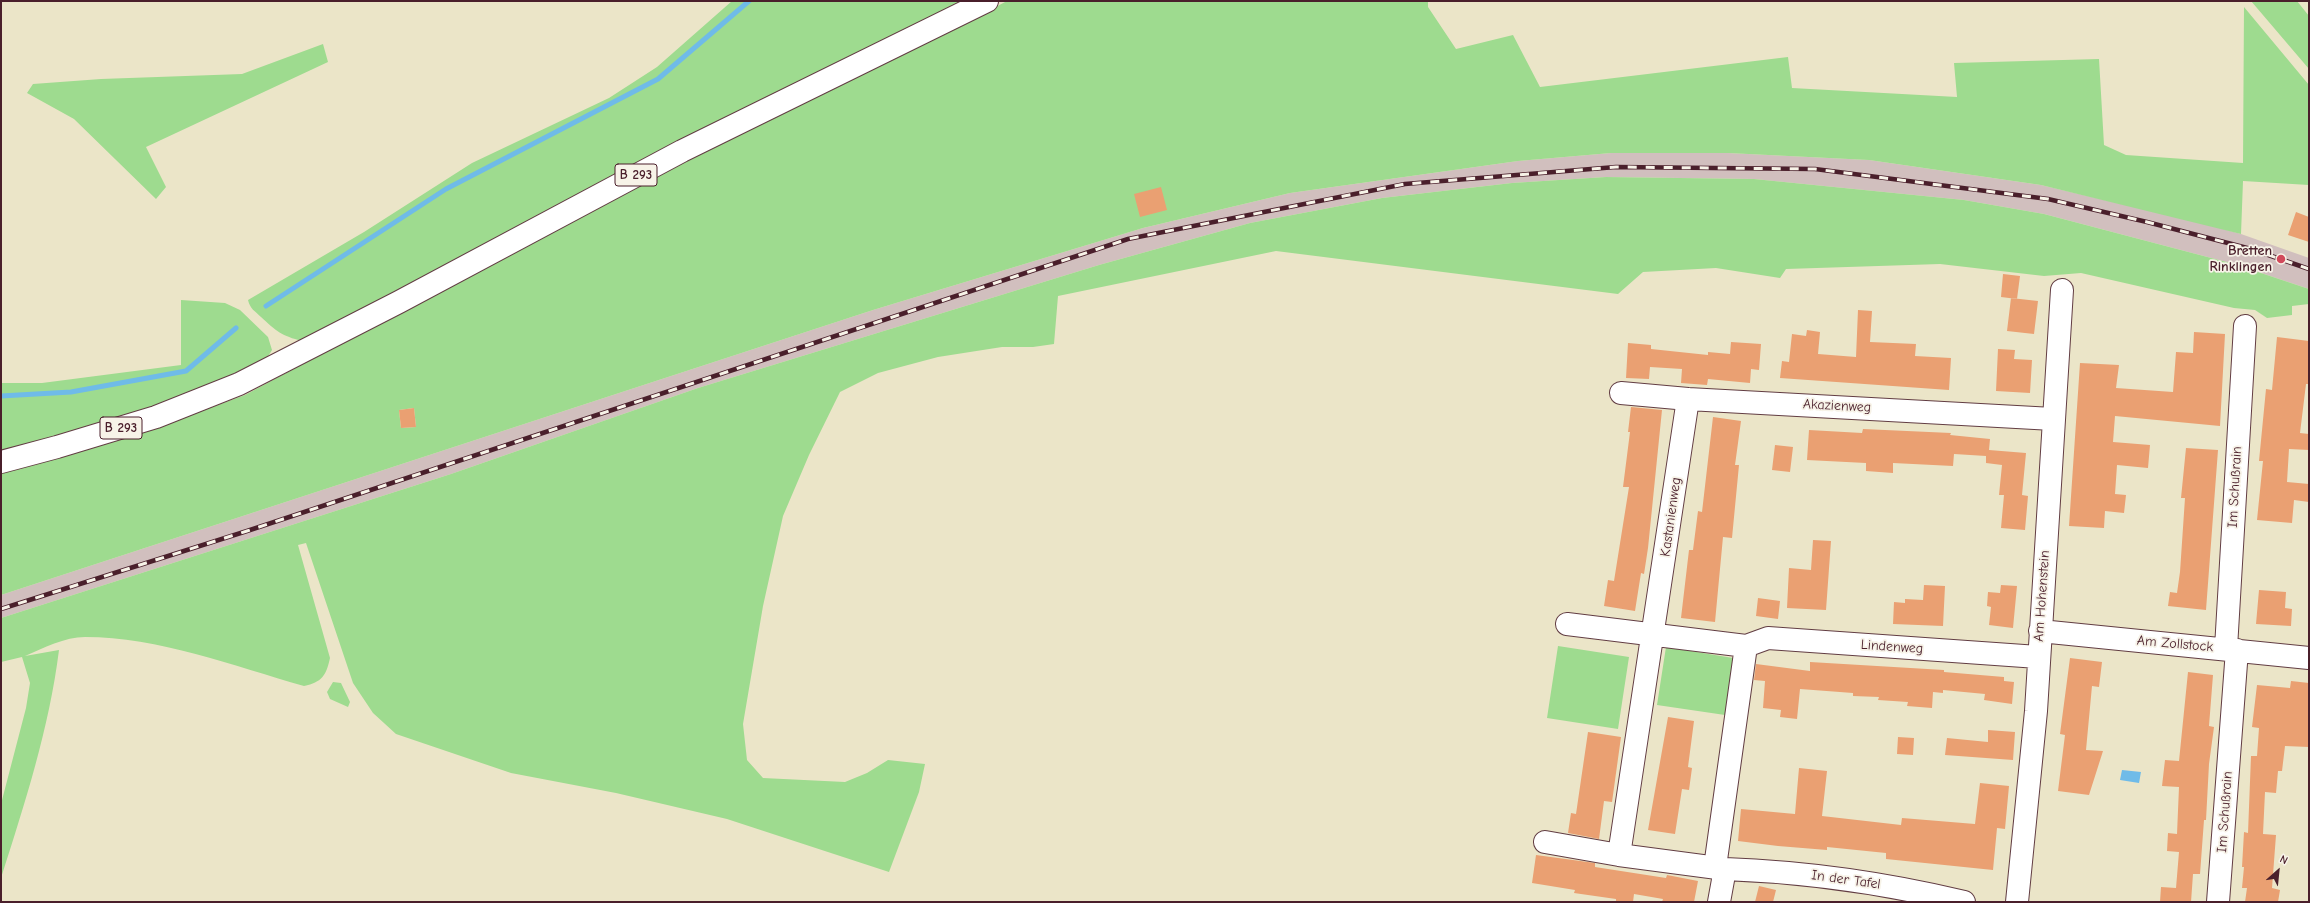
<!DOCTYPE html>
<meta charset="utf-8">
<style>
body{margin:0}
#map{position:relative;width:2310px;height:903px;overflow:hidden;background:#ebe5c8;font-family:"Comic Neue",sans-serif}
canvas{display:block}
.frame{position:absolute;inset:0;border:2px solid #4a1f2b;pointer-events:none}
.north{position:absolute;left:2258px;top:851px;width:40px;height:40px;-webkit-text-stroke:3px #f7f3e8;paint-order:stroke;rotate:27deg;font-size:11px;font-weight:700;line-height:16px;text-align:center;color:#4a1f2b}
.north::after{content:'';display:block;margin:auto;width:14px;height:18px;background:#4a1f2b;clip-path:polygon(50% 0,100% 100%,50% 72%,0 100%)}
</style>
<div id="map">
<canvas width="2310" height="903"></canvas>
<div class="frame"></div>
<div class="north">N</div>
</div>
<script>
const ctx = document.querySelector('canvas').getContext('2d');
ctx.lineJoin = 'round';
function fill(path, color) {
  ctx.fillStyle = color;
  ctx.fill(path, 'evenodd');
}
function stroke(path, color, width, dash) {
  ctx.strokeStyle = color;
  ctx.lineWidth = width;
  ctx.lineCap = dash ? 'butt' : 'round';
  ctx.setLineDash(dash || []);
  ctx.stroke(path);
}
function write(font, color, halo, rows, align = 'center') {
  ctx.font = font + ' "Comic Neue",sans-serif';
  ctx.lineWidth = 3.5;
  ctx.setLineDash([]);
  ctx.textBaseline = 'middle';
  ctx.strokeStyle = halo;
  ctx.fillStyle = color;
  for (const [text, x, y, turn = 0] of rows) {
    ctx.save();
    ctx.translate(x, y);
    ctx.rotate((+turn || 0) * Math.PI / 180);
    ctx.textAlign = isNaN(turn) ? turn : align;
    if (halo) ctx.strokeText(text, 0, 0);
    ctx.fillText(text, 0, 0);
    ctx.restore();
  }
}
const industrial = new Path2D(`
 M 1611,153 L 1728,153 L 1869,160 L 2041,185 L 2202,223 L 2241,234 L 2309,258 L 2309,289 L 2234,264 L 2044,214 L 1964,200 L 1754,179 L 1606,177 L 1512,183 L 1382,198 L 1250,223 L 1099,265 L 698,388 L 451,474 L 1,618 L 1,595 L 873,310 L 1143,228 L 1290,193 L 1518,161 Z`);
const green = new Path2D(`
 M 732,1 L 966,1 L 302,341 C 282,336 276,331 261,317 C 255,311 250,309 248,300 L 364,232 L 472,163 L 609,98 L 657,67 Z
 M 1007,1 L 1428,1 L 1428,7 L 1456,49 L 1513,35 L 1540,87 L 1788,57 L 1792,88 L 1957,97 L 1954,63 L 2099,59 L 2104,145 L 2126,155 L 2243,163 L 2244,7 L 2309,85 L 2309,185 L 2243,181 L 2241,234 L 2041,185 L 1869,160 L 1728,153 L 1611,153 L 1518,161 L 1290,193 L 1143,228 L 873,310 L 1,595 L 1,470 L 161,426 L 245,395 L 654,176 L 921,46 ZM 414,408 L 416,427 L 401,428 L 399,410 Z
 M 2251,1 L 2297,1 L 2309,16 L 2309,69 Z
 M 323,44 L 328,62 L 146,147 L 166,187 L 156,199 L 74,119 L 27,93 L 33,84 L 101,79 L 242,74 Z
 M 1606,177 L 1754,179 L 1964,200 L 2044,214 L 2234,264 L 2309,289 L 2309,304 L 2292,306 L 2292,315 L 2267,318 L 2255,310 L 2234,308 L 2081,273 L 2044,276 L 1940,264 L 1786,269 L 1780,278 L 1716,268 L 1643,272 L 1618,294 L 1276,251 L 1058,296 L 1054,344 L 1033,347 L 1002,347 L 938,357 L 878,373 L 840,392 L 809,455 L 783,516 L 763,606 L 743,724 L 747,760 L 763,778 L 845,782 L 867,773 L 888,760 L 925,764 L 919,792 L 889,872 L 727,819 L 616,793 L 511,773 L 396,734 L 373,713 L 353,683 L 306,543 L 298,545 L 330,658 C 326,676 322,682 304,686 C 234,666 158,637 85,637 C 65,637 43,648 25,656 L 59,650 C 49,729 25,803 1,878 L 1,804 L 26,708 L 30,683 L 22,657 L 1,662 L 1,618 L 451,474 L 698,388 L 1099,265 L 1250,223 L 1382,198 L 1512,183 Z
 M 181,300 L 225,303 L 240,310 L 268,337 L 272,350 L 267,358 L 188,395 L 108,422 L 1,452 L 1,383 L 42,383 L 181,365 Z
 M 1558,646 L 1629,657 L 1618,729 L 1547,718 Z
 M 1666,647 L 1733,658 L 1725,715 L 1657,705 Z
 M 333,682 L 341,683 L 350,702 L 348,707 L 330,699 L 327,692 Z`);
const water = new Path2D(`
 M 2122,770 L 2141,772 L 2139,783 L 2120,780 Z`);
const stream = new Path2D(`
 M 266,306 L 446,189 L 658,79 L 749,1
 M 1,396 L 71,392 L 186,371 L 236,328`);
const building = new Path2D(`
 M 1161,187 L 1167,210 L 1140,217 L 1134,194 Z
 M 2296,212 L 2309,217 L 2309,242 L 2288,235 Z
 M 2003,274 L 2020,276 L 2017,299 L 2001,297 Z
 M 2011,298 L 2038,301 L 2034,334 L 2007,331 Z
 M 1858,310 L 1872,311 L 1870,342 L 1916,344 L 1915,356 L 1951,358 L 1949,390 L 1780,378 L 1782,361 L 1789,362 L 1792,334 L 1806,336 L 1807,330 L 1820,332 L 1818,354 L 1856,357 Z
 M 2194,332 L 2225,334 L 2220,426 L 2115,416 L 2113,442 L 2150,445 L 2148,468 L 2117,465 L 2115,494 L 2126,495 L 2124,513 L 2105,511 L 2104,528 L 2069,526 L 2080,363 L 2119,365 L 2116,388 L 2173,392 L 2176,352 L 2193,353 Z
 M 2277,337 L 2309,341 L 2309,384 L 2306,384 L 2300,433 L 2309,434 L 2309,450 L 2289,449 L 2287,482 L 2309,484 L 2309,502 L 2294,500 L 2292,523 L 2257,520 L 2263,461 L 2259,461 L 2266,389 L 2272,390 Z
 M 1731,342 L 1761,344 L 1759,370 L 1751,369 L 1750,383 L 1708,379 L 1707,385 L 1681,383 L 1682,369 L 1650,367 L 1649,379 L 1626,378 L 1628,343 L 1651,345 L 1651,349 L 1708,355 L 1708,352 L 1730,354 Z
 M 1998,349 L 2015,350 L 2014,359 L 2032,360 L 2030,393 L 1996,391 Z
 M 1631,407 L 1662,410 L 1648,548 L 1644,574 L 1641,573 L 1635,611 L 1604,606 L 1608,580 L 1614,581 L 1629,487 L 1623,487 L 1630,432 L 1628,432 Z
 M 414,408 L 416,427 L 401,428 L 399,410 Z
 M 1713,417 L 1741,421 L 1735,465 L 1739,465 L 1732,538 L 1723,537 L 1715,622 L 1681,618 L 1689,550 L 1693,550 L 1698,511 L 1702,512 Z
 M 1863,429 L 1951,433 L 1950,435 L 1990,439 L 1989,450 L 2026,453 L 2022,495 L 2028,496 L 2025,530 L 2001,528 L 2004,495 L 1999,495 L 2002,465 L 1986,463 L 1986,456 L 1954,454 L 1953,466 L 1893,463 L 1893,473 L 1866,471 L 1866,463 L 1807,460 L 1809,430 L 1862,433 Z
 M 1775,445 L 1793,447 L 1790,472 L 1772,470 Z
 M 2186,448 L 2218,450 L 2206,610 L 2168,606 L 2170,592 L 2177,593 L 2180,572 L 2185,498 L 2181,498 Z
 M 1813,540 L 1831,541 L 1826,610 L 1787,608 L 1789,568 L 1811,570 Z
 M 1924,585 L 1945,586 L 1943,626 L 1893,624 L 1894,602 L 1905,603 L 1905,599 L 1923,600 Z
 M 2001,585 L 2017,586 L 2013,628 L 1989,625 L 1991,607 L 1987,606 L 1988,592 L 2000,593 Z
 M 2259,590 L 2286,592 L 2285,608 L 2292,609 L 2291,626 L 2256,624 Z
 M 1758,598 L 1780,601 L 1778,619 L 1756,616 Z
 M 2070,658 L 2102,662 L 2099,687 L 2092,686 L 2086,750 L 2103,751 L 2089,795 L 2058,791 L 2065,735 L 2060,734 Z
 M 1810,662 L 1944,670 L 1944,672 L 2004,677 L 2004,681 L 2014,682 L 2012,704 L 1984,700 L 1985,694 L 1943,690 L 1943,693 L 1933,692 L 1932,708 L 1907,706 L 1908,702 L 1878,700 L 1879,697 L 1853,696 L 1853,693 L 1800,689 L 1797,719 L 1780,717 L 1781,710 L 1763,708 L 1765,681 L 1754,680 L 1756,664 L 1810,671 Z
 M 2188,672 L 2213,675 L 2209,726 L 2214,727 L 2209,764 L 2206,820 L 2204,820 L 2200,874 L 2193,874 L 2191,902 L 2160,902 L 2161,887 L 2176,888 L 2179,852 L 2167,851 L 2168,833 L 2177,834 L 2179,787 L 2162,786 L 2165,760 L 2179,761 Z
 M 2291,681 L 2309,683 L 2309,747 L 2285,746 L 2282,771 L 2278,771 L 2276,793 L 2265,792 L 2263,834 L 2276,835 L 2272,888 L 2280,890 L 2278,902 L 2245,902 L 2247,888 L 2242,888 L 2244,867 L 2242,867 L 2244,832 L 2248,833 L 2251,756 L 2257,756 L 2259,728 L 2252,727 L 2257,685 L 2290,688 Z
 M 1668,717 L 1694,721 L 1688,767 L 1692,768 L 1689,790 L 1682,789 L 1675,834 L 1648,830 Z
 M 1988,730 L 2015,732 L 2013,760 L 1945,755 L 1947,738 L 1988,742 Z
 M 1588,732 L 1621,737 L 1612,802 L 1604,801 L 1599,839 L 1568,833 L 1571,813 L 1576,814 Z
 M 1898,737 L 1914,738 L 1913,755 L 1897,754 Z
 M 1799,768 L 1827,771 L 1822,816 L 1901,825 L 1902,818 L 1975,824 L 1980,783 L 2009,786 L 2005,829 L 1997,828 L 1993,870 L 1886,859 L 1886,853 L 1827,847 L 1827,850 L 1778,846 L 1738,841 L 1741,809 L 1795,814 Z
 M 1536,855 L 1595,863 L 1595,867 L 1666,878 L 1667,875 L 1698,881 L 1694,902 L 1662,902 L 1663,899 L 1634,894 L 1633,902 L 1616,902 L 1616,899 L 1574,893 L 1575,890 L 1532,883 Z
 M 1759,886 L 1776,890 L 1773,902 L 1755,902 Z`);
const minor = new Path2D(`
 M 1621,393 L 1688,399 L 2053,419
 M 1567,624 L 1746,646 L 1768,638 L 2038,657
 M 2040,631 L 2309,658
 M 2226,648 L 2245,326
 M 1545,842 L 1619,855 L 1725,869
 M 1619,855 L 1688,399
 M 1715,867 L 1746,646
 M 1719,902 L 1725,869 C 1806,872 1885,883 1964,902
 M 2017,902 L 2036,711 L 2062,290
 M 2218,902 L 2237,650`);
const major = new Path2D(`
 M 1,462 L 57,447 L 156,417 L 239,384 L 399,302 L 682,151 L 987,1`);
const rail = new Path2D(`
 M 1,609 L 247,531 L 1128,239 L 1405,184 L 1616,167 L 1815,169 L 2048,199 L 2147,222 L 2251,249 L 2309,269`);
const markers = [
 [2281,259,5,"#d1495b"]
];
const shields = [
 [636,175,42],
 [121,428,42]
];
const shieldNames = [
 ["B 293",636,175],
 ["B 293",121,428]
];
const poiNames = [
 ["Bretten",2272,251],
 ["Rinklingen",2272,267]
];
const streetNames = [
 ["Akazienweg",1837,406,3],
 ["Im Schußrain",2235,487,-87],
 ["Kastanienweg",1671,517,-82],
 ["Am Hohenstein",2042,596,-86],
 ["Am Zollstock",2175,644,5],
 ["Lindenweg",1892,647,4],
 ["Im Schußrain",2225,812,-86],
 ["In der Tafel",1846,880,8]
];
fill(industrial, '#d1bfbe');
fill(green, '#9edb8f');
fill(water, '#6fbbe8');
stroke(stream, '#6fbbe8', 5);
fill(building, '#eaa072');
stroke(minor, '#623d43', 24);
stroke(major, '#623d43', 24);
stroke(minor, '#fff', 22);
stroke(major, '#fff', 22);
stroke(rail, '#4a1f2b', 4.5);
stroke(rail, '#f7f3e8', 3, [9]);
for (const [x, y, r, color] of markers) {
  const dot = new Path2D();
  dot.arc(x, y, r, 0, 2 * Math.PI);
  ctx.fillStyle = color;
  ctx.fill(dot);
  stroke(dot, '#f7f3e8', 1.5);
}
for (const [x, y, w] of shields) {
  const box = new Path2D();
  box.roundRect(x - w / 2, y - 11, w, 22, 3);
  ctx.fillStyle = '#f7f3e8';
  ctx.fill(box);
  stroke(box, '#4a1f2b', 1);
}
write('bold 13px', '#4a1f2b', null, shieldNames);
write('bold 14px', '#4a1f2b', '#f7f3e8', poiNames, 'right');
write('14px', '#4a1f2b', '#f7f3e8', streetNames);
</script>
